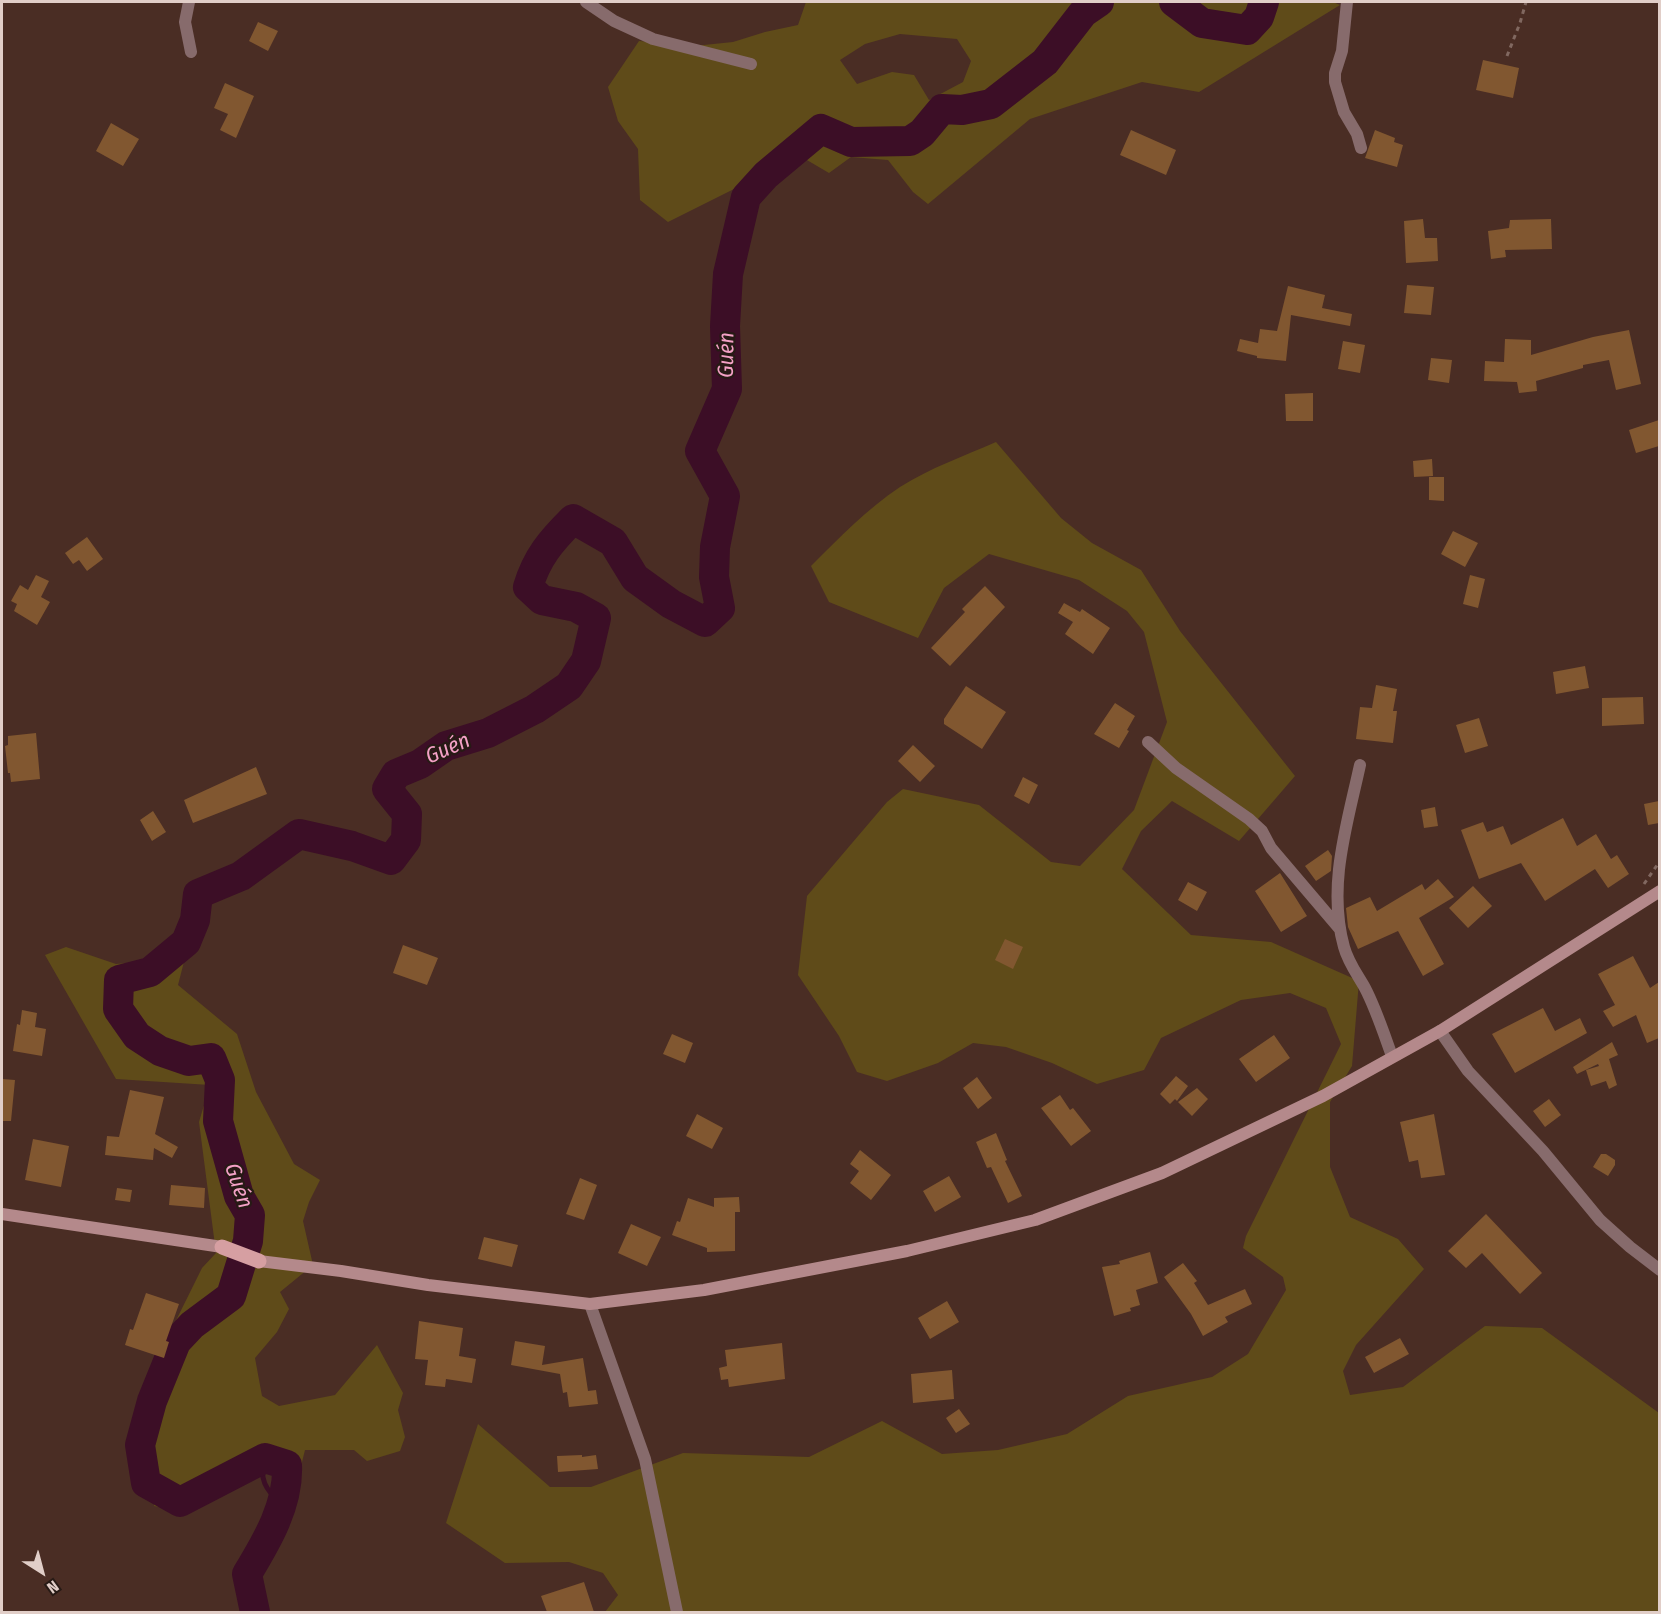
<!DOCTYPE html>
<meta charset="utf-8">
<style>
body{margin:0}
#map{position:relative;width:1661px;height:1614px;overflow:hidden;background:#4a2d24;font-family:"Fira Sans Condensed",sans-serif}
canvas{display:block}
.frame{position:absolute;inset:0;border:3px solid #e1cec8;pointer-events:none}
.north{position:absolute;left:12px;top:1542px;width:60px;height:60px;-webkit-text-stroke:4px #271a15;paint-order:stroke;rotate:144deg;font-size:16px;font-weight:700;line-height:24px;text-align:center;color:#e1cec8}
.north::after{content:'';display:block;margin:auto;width:21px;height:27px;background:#e1cec8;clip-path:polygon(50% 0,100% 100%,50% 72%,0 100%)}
</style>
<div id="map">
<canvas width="1661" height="1614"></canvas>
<div class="frame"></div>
<div class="north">N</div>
</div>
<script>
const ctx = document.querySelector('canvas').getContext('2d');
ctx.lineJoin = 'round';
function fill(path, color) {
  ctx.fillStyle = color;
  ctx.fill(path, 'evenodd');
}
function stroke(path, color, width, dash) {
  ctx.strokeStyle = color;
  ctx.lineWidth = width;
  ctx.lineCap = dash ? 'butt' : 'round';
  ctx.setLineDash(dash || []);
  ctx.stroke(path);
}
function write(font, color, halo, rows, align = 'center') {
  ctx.font = font + ' "Fira Sans Condensed",sans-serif';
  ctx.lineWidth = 4.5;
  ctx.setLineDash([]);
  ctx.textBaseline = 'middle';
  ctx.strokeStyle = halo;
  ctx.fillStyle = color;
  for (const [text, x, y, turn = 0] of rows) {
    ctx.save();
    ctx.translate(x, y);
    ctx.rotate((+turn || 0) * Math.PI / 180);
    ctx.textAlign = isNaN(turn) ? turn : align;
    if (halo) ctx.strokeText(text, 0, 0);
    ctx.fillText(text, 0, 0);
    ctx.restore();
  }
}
const green = new Path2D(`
 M 806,2 L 1333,2 L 1340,5 L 1199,92 L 1142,82 L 1030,119 L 928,204 L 913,192 L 888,160 L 851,157 L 829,173 L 783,146 L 740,186 L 668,222 L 640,200 L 638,149 L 618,121 L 608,87 L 639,41 L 694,46 L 733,42 L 765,32 L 798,25 ZM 900,34 L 957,39 L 971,61 L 963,82 L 929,100 L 914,75 L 892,72 L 857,84 L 840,60 L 865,44 Z
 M 996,442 L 1061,518 L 1092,543 L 1141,570 L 1180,631 L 1295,776 L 1239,841 L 1172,801 L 1141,831 L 1122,869 L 1191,935 L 1271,942 L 1359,981 L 1352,1066 L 1330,1102 L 1330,1167 L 1350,1217 L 1398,1239 L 1424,1269 L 1356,1345 L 1343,1371 L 1350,1395 L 1403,1387 L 1485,1326 L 1542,1328 L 1659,1413 L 1659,1612 L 605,1612 L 618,1595 L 603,1573 L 569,1562 L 505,1563 L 446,1523 L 478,1424 L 550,1487 L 591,1487 L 683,1453 L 809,1457 L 882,1421 L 942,1454 L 998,1450 L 1067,1434 L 1128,1396 L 1212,1377 L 1248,1354 L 1286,1290 L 1283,1277 L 1243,1248 L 1246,1236 L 1341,1044 L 1326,1008 L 1290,993 L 1241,1000 L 1161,1038 L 1144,1070 L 1097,1084 L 1052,1063 L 1006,1047 L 973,1043 L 938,1063 L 887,1081 L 857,1072 L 839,1036 L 798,975 L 807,896 L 887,802 L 903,789 L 979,805 L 1051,862 L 1080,866 L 1134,810 L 1167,722 L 1144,632 L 1127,611 L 1079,580 L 989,554 L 944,588 L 918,638 L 829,602 L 811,566 C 839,538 867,509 900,487 C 930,468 964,456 996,442 Z
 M 66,947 L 116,964 L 141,962 L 187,950 L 178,985 L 237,1034 L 256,1092 L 294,1164 L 320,1180 L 309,1202 L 303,1221 L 313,1265 L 280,1292 L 289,1309 L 277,1332 L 255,1358 L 262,1396 L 279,1406 L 335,1395 L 377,1345 L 403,1393 L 398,1410 L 405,1437 L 400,1451 L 367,1461 L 354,1450 L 305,1450 L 301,1466 L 255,1474 L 221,1489 L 179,1511 L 154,1506 L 157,1472 L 148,1446 L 147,1379 L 202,1268 L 216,1253 L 199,1122 L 210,1085 L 116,1079 L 45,955 Z`);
const stream = new Path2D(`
 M 265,1458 C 258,1479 266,1489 281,1505`);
const river = new Path2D(`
 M 1174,2 L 1202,23 L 1247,30 L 1259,17 L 1264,2
 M 255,1612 L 247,1574 C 267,1541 289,1504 287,1465 L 265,1458 L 180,1502 L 146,1483 L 140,1445 L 152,1401 L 176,1342 L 192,1325 L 231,1296 L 248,1241 L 250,1215 L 239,1196 L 218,1121 L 220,1080 L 211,1058 L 189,1061 L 160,1051 L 137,1036 L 118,1009 L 119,980 L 150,972 L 186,942 L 195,920 L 198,894 L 241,876 L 299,834 L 352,846 L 391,860 L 406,840 L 407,814 L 387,789 L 396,774 L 420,764 L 446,746 L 488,733 L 535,709 L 569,686 L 586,661 L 596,618 L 576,607 L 542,600 L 528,587 C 537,557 551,541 573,519 L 613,542 L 635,578 L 671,604 L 705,622 L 720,608 L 714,577 L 715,547 L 725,496 L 700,451 L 727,389 L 725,326 L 728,274 L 746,197 L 766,175 L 821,129 L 851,142 L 910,141 L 922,133 L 942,109 L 962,110 L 991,104 L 1045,62 L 1083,13 L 1099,2`);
const building = new Path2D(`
 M 258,22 L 278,31 L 268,51 L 249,41 Z
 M 1483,60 L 1519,68 L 1513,98 L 1476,90 Z
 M 225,83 L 254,96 L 236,138 L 220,130 L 228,114 L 214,108 Z
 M 111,123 L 139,139 L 123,166 L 96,151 Z
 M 1131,130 L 1176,150 L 1166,175 L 1120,155 Z
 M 1375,130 L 1395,138 L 1394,142 L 1403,145 L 1397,167 L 1365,158 Z
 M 1423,219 L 1425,238 L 1437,238 L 1438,261 L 1406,263 L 1404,221 Z
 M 1551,219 L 1552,249 L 1505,250 L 1506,257 L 1491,259 L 1488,231 L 1509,228 L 1510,220 Z
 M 1407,285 L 1434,287 L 1431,315 L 1404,313 Z
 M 1288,286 L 1325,295 L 1322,308 L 1352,314 L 1350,326 L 1291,315 L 1286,361 L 1257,358 L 1257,356 L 1237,351 L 1240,339 L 1258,343 L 1260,329 L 1277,331 Z
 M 1629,330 L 1641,384 L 1616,390 L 1609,360 L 1583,365 L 1583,368 L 1536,381 L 1537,391 L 1519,393 L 1517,382 L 1484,381 L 1485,361 L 1504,362 L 1505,339 L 1531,340 L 1531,355 L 1593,337 Z
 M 1343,341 L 1365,345 L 1360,373 L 1338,369 Z
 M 1431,358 L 1452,360 L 1449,383 L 1428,380 Z
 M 1313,393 L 1313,421 L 1286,421 L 1285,394 Z
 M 1659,420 L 1659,446 L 1636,453 L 1629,430 Z
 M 1432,459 L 1433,476 L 1414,477 L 1413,461 Z
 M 1429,477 L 1444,477 L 1444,501 L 1429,500 Z
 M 1453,531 L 1478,543 L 1465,567 L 1441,554 Z
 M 87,537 L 103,559 L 87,571 L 79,560 L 73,564 L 65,553 Z
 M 36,575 L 49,581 L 41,597 L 50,602 L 37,625 L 14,611 L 17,604 L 11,601 L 20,585 L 28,590 Z
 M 1470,575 L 1485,579 L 1478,608 L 1463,604 Z
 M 985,586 L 1005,607 L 950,666 L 931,648 L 965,612 L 962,609 Z
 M 1064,603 L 1080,612 L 1082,609 L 1110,628 L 1093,654 L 1065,634 L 1073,622 L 1058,613 Z
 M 1585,666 L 1589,688 L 1556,694 L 1553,672 Z
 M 1376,685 L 1397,689 L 1393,711 L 1397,711 L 1393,743 L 1356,739 L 1360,707 L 1372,708 Z
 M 966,686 L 1006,712 L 982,749 L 944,724 L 944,719 Z
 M 1643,697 L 1644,724 L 1602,726 L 1602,698 Z
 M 1115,703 L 1135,716 L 1127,730 L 1129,731 L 1119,748 L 1094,734 Z
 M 1479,718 L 1488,746 L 1465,753 L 1456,725 Z
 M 36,733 L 40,779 L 11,782 L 10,773 L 8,773 L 5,746 L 8,745 L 8,736 Z
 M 913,745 L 935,766 L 920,782 L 898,761 Z
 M 256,767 L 267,794 L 193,823 L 184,800 Z
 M 1023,777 L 1038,785 L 1029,804 L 1014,796 Z
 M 1659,801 L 1659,823 L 1648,825 L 1644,804 Z
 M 1435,807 L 1438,826 L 1424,828 L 1421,810 Z
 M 153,811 L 166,832 L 152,841 L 140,820 Z
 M 1563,818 L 1577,846 L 1596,834 L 1611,859 L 1617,855 L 1629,874 L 1608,888 L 1595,869 L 1545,901 L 1521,863 L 1479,879 L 1461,830 L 1483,822 L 1487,832 L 1503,826 L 1511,845 Z
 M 1328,850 L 1332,856 L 1331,871 L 1316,881 L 1305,866 Z
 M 1280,873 L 1307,916 L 1281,932 L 1255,891 Z
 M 1438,879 L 1454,897 L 1419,918 L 1444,964 L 1423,976 L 1398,931 L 1358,949 L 1348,927 L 1346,908 L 1370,897 L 1377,911 L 1422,884 L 1425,890 Z
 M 1188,882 L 1207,892 L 1197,911 L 1178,900 Z
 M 1473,886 L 1492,906 L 1468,928 L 1449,908 Z
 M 1005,939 L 1023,947 L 1013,969 L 995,960 Z
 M 403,945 L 438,958 L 427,985 L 393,973 Z
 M 1633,956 L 1650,988 L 1659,982 L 1659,1038 L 1647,1043 L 1636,1015 L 1613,1027 L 1603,1011 L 1615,1005 L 1598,974 Z
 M 1543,1008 L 1555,1031 L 1580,1018 L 1587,1033 L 1515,1073 L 1492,1034 Z
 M 22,1010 L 37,1013 L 35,1027 L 46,1029 L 42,1056 L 13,1051 L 17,1024 L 20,1025 Z
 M 672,1034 L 693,1043 L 685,1063 L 663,1054 Z
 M 1274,1035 L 1290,1058 L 1256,1082 L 1239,1059 Z
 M 1612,1042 L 1618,1055 L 1609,1059 L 1617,1085 L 1609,1089 L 1606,1081 L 1591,1086 L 1586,1070 L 1599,1066 L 1598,1064 L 1577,1074 L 1573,1067 Z
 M 1176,1076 L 1188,1086 L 1177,1101 L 1175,1099 L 1170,1104 L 1160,1094 Z
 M 977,1077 L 992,1098 L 978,1109 L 963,1088 Z
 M 2,1079 L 15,1080 L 11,1121 L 2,1121 Z
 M 1197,1088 L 1208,1099 L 1192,1116 L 1178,1102 Z
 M 130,1090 L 164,1097 L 155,1134 L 178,1147 L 172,1158 L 154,1148 L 153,1160 L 105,1155 L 107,1136 L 119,1137 Z
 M 1060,1095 L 1070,1110 L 1073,1108 L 1091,1131 L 1071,1146 L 1041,1108 Z
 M 1549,1099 L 1561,1115 L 1545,1127 L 1533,1111 Z
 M 697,1114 L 723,1128 L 712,1149 L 686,1136 Z
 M 1434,1114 L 1445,1175 L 1421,1178 L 1418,1160 L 1409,1162 L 1400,1122 Z
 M 996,1133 L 1007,1160 L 1005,1161 L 1022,1196 L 1008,1203 L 991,1167 L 987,1168 L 976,1142 Z
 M 33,1139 L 69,1146 L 61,1187 L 25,1180 Z
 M 860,1150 L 891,1175 L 871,1200 L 850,1183 L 859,1171 L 850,1164 Z
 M 1601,1154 L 1606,1154 L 1615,1160 L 1615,1165 L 1608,1176 L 1593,1167 Z
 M 949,1176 L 961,1197 L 935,1212 L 923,1191 Z
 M 580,1178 L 597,1185 L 584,1220 L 566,1214 Z
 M 171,1185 L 205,1188 L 204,1208 L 169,1205 Z
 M 117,1188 L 132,1190 L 130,1202 L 115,1200 Z
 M 739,1197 L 740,1212 L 735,1212 L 735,1251 L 707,1252 L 707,1248 L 672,1235 L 677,1221 L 680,1222 L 688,1198 L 714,1207 L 714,1198 Z
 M 1486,1214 L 1542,1273 L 1520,1294 L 1482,1253 L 1466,1268 L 1448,1251 Z
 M 631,1224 L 661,1237 L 647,1266 L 618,1253 Z
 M 484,1237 L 518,1245 L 512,1267 L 478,1259 Z
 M 1150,1252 L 1158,1283 L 1136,1290 L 1140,1305 L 1130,1308 L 1131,1311 L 1114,1316 L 1102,1267 L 1120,1264 L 1119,1261 Z
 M 1183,1263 L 1197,1281 L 1194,1283 L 1208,1305 L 1245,1289 L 1252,1304 L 1225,1317 L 1228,1322 L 1203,1336 L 1191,1314 L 1164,1277 Z
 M 146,1293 L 179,1304 L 166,1341 L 169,1342 L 164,1358 L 125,1345 L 130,1329 L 133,1330 Z
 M 947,1301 L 959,1322 L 930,1339 L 918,1318 Z
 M 419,1321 L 463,1328 L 459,1356 L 476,1359 L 472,1383 L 446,1379 L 445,1387 L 425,1385 L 428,1360 L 415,1359 Z
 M 1400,1338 L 1409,1354 L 1374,1373 L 1365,1357 Z
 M 515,1341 L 545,1346 L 542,1365 L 583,1358 L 588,1391 L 596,1390 L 598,1404 L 569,1407 L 567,1392 L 563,1393 L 560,1374 L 511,1365 Z
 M 782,1343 L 785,1379 L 729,1387 L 728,1379 L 721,1380 L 719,1368 L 727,1366 L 725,1350 Z
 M 952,1370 L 954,1399 L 913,1403 L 911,1374 Z
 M 959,1409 L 970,1424 L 956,1433 L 946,1418 Z
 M 582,1455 L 582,1457 L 596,1455 L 598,1469 L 558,1472 L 557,1456 Z
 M 584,1582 L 594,1612 L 547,1612 L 541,1596 Z`);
const path = new Path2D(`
 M 1507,56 L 1520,23 L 1526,2
 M 1644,884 L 1660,861`);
const minor = new Path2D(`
 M 189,2 L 185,22 L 191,52
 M 586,2 L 614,21 L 653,39 L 751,64
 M 1347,2 L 1342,51 L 1335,73 L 1335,82 L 1344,112 L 1357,134 L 1361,148
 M 1148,742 L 1176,768 L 1249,819 L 1262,831 L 1271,848 L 1339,928
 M 1360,765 C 1347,825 1327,886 1344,947 C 1348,962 1357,974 1365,988 C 1376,1009 1384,1034 1392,1056
 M 1440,1031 L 1468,1071 L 1543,1151 L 1600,1220 L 1630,1247 L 1660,1270
 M 590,1304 L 645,1459 L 677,1612`);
const secondary = new Path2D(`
 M 2,1214 L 222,1247
 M 259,1261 L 341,1271 L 428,1285 L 590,1304 L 704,1290 L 907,1251 L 1035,1220 L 1162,1173 L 1323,1096 L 1440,1031 L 1660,891`);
const primary = new Path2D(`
 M 222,1247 L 259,1261`);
const waterNames = [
 ["Guén",727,355,-89],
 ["Guén",448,749,-24],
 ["Guén",238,1186,71]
];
fill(green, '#5f4b19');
stroke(stream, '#3c0e26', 5);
stroke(river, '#3c0e26', 30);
fill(building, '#815730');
stroke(path, '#816860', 3, [4.5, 4.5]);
stroke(minor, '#876b6c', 12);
stroke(secondary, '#b4898b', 12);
stroke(primary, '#d69fa2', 15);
write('italic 22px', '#f4a1c6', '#271a15', waterNames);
</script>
